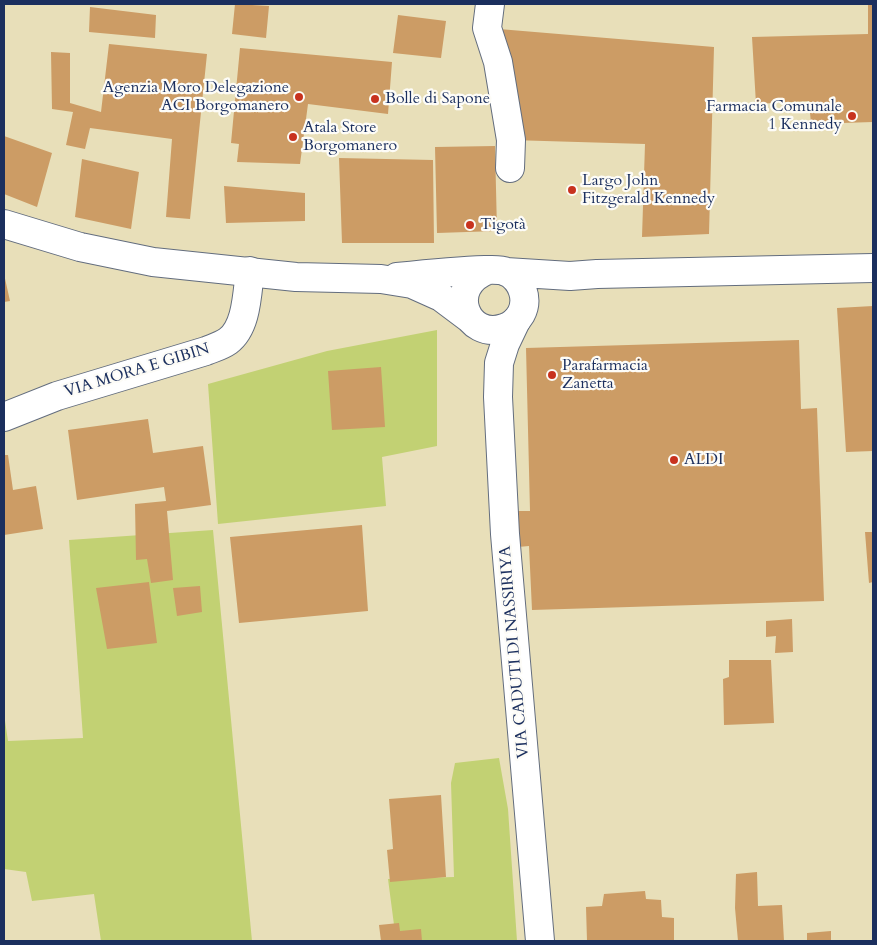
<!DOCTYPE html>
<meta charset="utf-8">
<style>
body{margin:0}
#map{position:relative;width:877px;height:945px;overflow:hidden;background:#e8dfb9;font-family:Cardo,serif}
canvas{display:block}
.frame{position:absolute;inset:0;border:5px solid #1b2f5e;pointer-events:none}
</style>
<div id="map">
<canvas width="877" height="945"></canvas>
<div class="frame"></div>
</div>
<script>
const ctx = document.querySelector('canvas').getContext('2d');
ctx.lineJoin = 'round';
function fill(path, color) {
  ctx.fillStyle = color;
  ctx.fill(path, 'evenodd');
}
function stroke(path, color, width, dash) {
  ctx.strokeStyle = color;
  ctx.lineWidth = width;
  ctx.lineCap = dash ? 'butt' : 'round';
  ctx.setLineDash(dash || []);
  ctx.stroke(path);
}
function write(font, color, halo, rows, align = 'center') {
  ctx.font = font + ' Cardo,serif';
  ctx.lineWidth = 4.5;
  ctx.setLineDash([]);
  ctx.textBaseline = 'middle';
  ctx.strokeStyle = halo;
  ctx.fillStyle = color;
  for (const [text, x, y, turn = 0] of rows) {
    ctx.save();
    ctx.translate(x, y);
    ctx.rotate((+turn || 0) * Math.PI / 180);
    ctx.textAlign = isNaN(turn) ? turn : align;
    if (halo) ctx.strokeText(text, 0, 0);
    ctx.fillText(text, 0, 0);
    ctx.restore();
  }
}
const green = new Path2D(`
 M 437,330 L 437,446 L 382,457 L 386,506 L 218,524 L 208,384 L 327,351 Z
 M 213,530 L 252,941 L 101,941 L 94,894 L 32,901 L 26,872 L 4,869 L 4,714 L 8,741 L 83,738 L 69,540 Z
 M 499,758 L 508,809 L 517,941 L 386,941 L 396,940 L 388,879 L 454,877 L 451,783 L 455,763 Z`);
const building = new Path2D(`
 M 235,4 L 269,6 L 266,38 L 232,34 Z
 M 868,4 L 873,4 L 873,122 L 811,124 L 809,101 L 756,104 L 752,37 L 868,34 Z
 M 90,7 L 156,15 L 155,38 L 89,32 Z
 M 398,15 L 446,21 L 441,58 L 393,53 Z
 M 487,28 L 714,47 L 709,234 L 642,237 L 645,144 L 511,140 Z
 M 109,44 L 207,54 L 190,219 L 166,217 L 172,139 L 90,128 L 85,149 L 66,145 L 73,112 L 52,109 L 51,52 L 70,53 L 70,103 L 101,112 Z
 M 240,48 L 392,62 L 388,114 L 308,104 L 300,164 L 237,162 L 239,144 L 231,143 Z
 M 4,136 L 52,153 L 37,207 L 4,194 Z
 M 495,146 L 497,231 L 437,233 L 435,147 Z
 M 339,158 L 433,160 L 434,243 L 342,243 Z
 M 82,159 L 139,172 L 131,229 L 75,217 Z
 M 224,186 L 305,193 L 305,221 L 226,223 Z
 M 4,274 L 10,301 L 4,302 Z
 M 873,306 L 873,451 L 846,452 L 837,308 Z
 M 799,340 L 801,409 L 817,408 L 824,601 L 532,610 L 529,546 L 518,547 L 517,511 L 530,511 L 526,348 Z
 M 381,367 L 385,427 L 332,430 L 328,371 Z
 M 148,419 L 153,453 L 203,446 L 211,505 L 167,511 L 173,580 L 151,583 L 147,559 L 136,560 L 135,504 L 166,501 L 164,487 L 77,500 L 68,430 Z
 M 4,455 L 8,455 L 13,490 L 36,486 L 43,529 L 4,535 Z
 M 362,525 L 368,611 L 239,623 L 230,537 Z
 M 865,532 L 873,532 L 873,582 L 869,583 Z
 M 149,582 L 157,643 L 107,649 L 96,588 Z
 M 200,586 L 202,612 L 177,616 L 173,588 Z
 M 792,619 L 793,652 L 775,653 L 776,636 L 766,637 L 766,621 Z
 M 729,660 L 771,660 L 774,723 L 724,725 L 723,679 L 729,677 Z
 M 441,795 L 446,877 L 390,882 L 387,850 L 393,849 L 389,799 Z
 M 757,872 L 758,906 L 782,905 L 784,941 L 738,941 L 735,908 L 736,874 Z
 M 645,891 L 646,899 L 661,900 L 662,917 L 674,918 L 674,941 L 587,941 L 586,907 L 602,906 L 604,894 Z
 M 399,923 L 400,931 L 421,929 L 422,941 L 381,941 L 379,925 Z
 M 831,931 L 831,941 L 807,941 L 807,933 Z`);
const street = new Path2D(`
 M 490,4 L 487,28 L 498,62 L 511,140 L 510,168
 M 516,321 L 505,344 L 499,363 L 498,397 L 505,534 L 540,941
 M 4,417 L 57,396 L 206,351 C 213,348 221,346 228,341 C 247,327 247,293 250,271`);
const secondary = new Path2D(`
 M 4,224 L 80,247 L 153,262 L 296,277 L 381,279 L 412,284 L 441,297 L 469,318
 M 506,272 L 570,276 L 597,274 L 873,268
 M 397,277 C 426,274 455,271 485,270 C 492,270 500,269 507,272 C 522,280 529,299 521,314 C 517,321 511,326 504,328 C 467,341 444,287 488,270`);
const markers = [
 [299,97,5,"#c8321e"],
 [375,99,5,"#c8321e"],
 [852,116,5,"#c8321e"],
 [293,137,5,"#c8321e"],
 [572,190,5,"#c8321e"],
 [470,225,5,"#c8321e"],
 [552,375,5,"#c8321e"],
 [674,460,5,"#c8321e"]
];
const poiNames = [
 ["Agenzia Moro Delegazione",289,88,"right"],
 ["ACI Borgomanero",289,106,"right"],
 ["Bolle di Sapone",385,99],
 ["Farmacia Comunale",842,107,"right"],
 ["1 Kennedy",842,125,"right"],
 ["Atala Store",303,128],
 ["Borgomanero",303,146],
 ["Largo John",582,181],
 ["Fitzgerald Kennedy",582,199],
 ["Tigotà",480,225],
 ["Parafarmacia",562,366],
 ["Zanetta",562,384],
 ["ALDI",684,460]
];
const streetNames = [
 ["VIA MORA E GIBIN",137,371,-17],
 ["VIA CADUTI DI NASSIRIYA",515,652,-95]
];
fill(green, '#c2d173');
fill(building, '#cc9c65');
stroke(street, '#636d7e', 30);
stroke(secondary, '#636d7e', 30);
stroke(street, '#fff', 28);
stroke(secondary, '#fff', 28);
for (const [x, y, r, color] of markers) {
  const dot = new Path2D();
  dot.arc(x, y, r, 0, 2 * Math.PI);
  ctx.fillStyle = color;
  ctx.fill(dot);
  stroke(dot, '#fdfcf7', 2);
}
write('16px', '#1b2f5e', '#fdfcf7', poiNames, 'left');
write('16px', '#1b2f5e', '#fdfcf7', streetNames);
</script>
